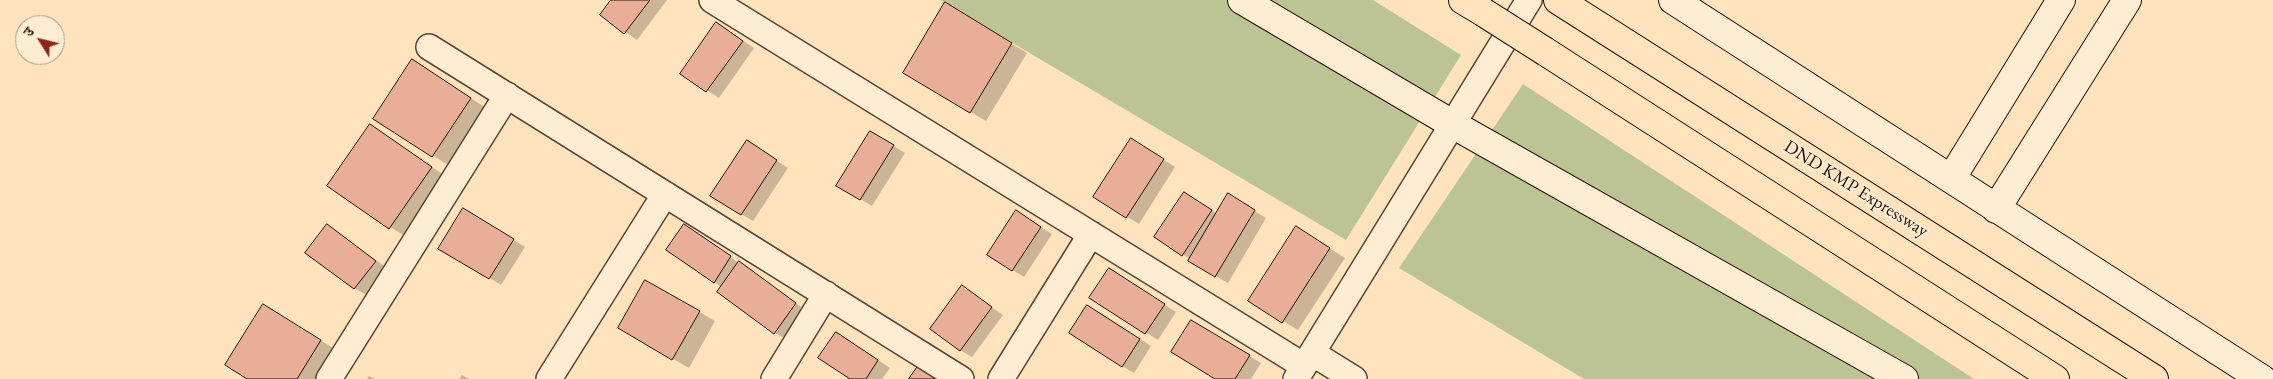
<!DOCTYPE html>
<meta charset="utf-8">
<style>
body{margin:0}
#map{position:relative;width:2273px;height:379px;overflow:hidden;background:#fee3bc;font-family:"EB Garamond","Noto Serif Devanagari",serif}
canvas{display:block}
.north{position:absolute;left:15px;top:15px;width:50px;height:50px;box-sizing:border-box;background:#feedd3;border:1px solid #a79582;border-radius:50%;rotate:306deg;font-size:14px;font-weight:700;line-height:20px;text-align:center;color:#251008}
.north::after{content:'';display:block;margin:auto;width:18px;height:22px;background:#8f2418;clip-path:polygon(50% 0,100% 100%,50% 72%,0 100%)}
</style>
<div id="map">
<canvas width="2273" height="379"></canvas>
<div class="north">उ</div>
</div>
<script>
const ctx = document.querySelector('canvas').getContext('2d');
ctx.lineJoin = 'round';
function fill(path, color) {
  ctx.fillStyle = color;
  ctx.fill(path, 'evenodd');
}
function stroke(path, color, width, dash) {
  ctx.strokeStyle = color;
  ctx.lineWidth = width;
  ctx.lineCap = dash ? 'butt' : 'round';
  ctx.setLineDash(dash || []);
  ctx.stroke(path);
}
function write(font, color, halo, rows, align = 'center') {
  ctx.font = font + ' "EB Garamond",serif';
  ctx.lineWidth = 4;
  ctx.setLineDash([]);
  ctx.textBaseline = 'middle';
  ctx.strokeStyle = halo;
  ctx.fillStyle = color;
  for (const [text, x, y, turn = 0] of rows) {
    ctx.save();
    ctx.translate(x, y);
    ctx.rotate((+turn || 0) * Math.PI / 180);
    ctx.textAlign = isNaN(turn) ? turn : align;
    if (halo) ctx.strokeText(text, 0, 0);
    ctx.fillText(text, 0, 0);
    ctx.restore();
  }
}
const green = new Path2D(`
 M 940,0 L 1373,0 L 1461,55 L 1346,240 Z
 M 1523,84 L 1974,379 L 1584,379 L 1399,268 Z`);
const shadow = new Path2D(`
 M 613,0 L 667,0 L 637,40 L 601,15 Z
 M 945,4 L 1027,53 L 986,121 L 904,73 Z
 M 728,31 L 754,48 L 719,98 L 681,74 Z
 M 428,70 L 486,108 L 448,165 L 374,118 Z
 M 370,126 L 447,177 L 405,236 L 390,227 Z
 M 871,132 L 905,153 L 872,206 L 838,186 Z
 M 1143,147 L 1175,167 L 1139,224 L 1095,197 Z
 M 759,149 L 788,168 L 753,221 L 741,214 Z
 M 1228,195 L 1266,218 L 1228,283 L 1189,261 L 1190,259 L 1156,237 L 1196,200 L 1217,214 Z
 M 475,216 L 525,247 L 501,285 L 440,248 Z
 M 1028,219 L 1052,234 L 1024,277 L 988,255 Z
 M 328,226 L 387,268 L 366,295 L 354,288 Z
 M 696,233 L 807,311 L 786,339 L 775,333 L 715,282 Z
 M 1312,237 L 1345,258 L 1298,330 L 1283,321 Z
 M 1121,276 L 1176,312 L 1158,340 L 1091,298 Z
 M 645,281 L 715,321 L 689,368 L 619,328 Z
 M 962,287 L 1003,315 L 972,357 L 960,350 Z
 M 1100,313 L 1151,346 L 1134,373 L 1122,366 Z
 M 279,314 L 336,350 L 318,379 L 250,379 Z
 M 1204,328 L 1261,363 L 1251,379 L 1218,379 Z
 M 848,340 L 890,368 L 882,379 L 852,379 Z
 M 462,375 L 469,379 L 459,379 Z
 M 369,376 L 375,379 L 367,379 Z`);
const building = new Path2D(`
 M 611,0 L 650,0 L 624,34 L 600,15 Z
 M 945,2 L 1012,43 L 970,113 L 903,73 Z
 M 716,22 L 743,41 L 706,92 L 680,74 Z
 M 412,59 L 471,98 L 432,157 L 373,119 Z
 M 370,124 L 432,167 L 389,229 L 327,186 Z
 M 870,131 L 894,145 L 860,200 L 836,186 Z
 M 1131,138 L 1164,159 L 1126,218 L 1093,197 Z
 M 747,140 L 777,160 L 741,215 L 710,196 Z
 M 1184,192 L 1212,210 L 1182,256 L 1154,237 Z
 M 1228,193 L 1255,210 L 1215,277 L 1188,261 Z
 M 463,208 L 514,239 L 489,279 L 438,249 Z
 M 1016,210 L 1041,227 L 1012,271 L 987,255 Z
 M 327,224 L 376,261 L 354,289 L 305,253 Z
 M 684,224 L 731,256 L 714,283 L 666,250 Z
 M 1296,226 L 1330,248 L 1282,323 L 1248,301 Z
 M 739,261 L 796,303 L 774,334 L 717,292 Z
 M 1109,268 L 1165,304 L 1145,334 L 1089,298 Z
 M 645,280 L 700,311 L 672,360 L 618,328 Z
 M 962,285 L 992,307 L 960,351 L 930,329 Z
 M 263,304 L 321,340 L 297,379 L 247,379 L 225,365 Z
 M 1087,305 L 1140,339 L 1122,367 L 1069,333 Z
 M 1191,320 L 1250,355 L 1235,379 L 1215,379 L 1171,352 Z
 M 836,332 L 878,360 L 866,379 L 850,379 L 818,358 Z
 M 918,366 L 939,379 L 909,379 Z`);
const street = new Path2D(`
 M 712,0 L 1304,366
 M 429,47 L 961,379
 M 1312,353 L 1354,379
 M 329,379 L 507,95
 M 549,379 L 665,194
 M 774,379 L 826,294
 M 1001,379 L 1091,234
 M 1296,379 L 1529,0`);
const secondary = new Path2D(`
 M 1242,0 L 1454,125 L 1904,379
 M 1673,0 L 2262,379
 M 1951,179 L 2061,0
 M 1996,209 L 2127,0`);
const highway = new Path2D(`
 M 1463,0 L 1483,12
 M 1558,0 L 2154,379
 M 1546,52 L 2055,379`);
const highwayBridge = new Path2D(`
 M 1483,12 L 1546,52`);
const streetNames = [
 ["DND KMP Expressway",1856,189,32]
];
fill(green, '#bdc493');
fill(shadow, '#0003');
fill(building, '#e9ae98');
stroke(building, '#251008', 1);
stroke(street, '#5b4535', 28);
stroke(secondary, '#251008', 30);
stroke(highway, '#251008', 30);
stroke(street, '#feedd3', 25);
stroke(secondary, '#feedd3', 28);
stroke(highway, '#fee3bc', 28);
stroke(highwayBridge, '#251008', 30, []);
stroke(highwayBridge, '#fee3bc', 28);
write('18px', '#251008', '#feedd3', streetNames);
</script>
